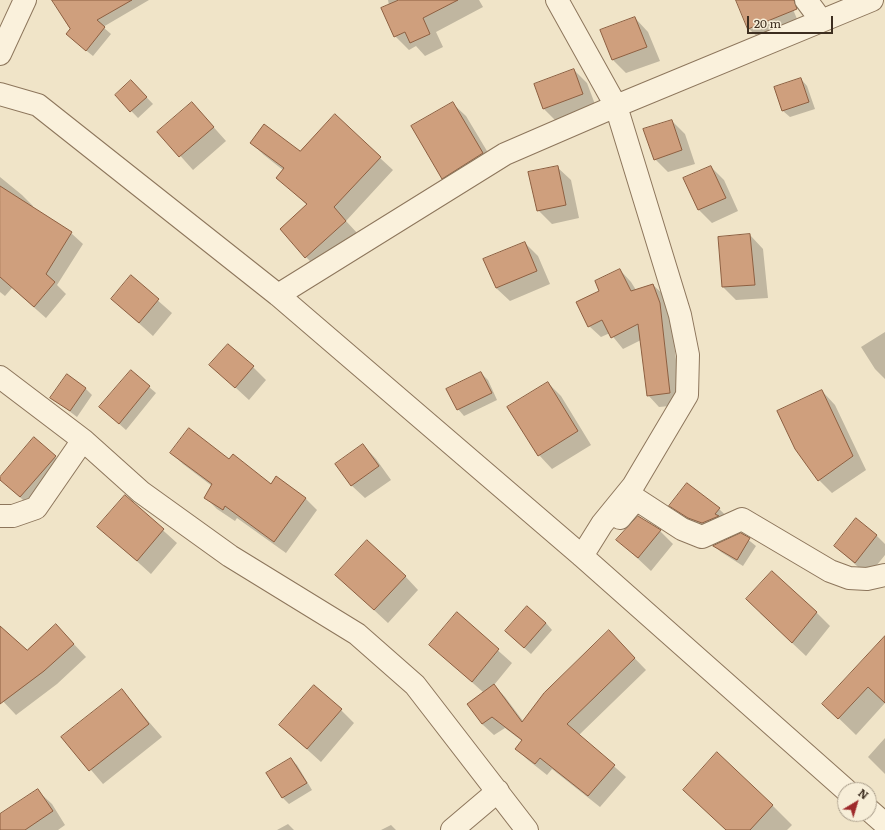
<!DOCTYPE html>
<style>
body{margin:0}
#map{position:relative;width:885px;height:830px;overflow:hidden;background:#f0e4c8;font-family:Literata,serif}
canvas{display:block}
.north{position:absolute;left:837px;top:782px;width:40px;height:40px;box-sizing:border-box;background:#f7eed8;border:1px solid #ada18e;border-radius:50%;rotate:38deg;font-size:11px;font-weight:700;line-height:16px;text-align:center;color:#3d2e20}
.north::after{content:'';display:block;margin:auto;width:14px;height:18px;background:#9e2a2b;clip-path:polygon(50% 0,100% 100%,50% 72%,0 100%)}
.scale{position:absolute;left:747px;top:16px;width:86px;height:18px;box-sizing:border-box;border:2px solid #3d2e20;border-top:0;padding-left:5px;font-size:12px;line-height:14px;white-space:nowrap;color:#3d2e20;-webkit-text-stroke:3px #f7eed8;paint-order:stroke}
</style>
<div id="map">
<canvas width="885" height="830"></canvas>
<div class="north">N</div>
<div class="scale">20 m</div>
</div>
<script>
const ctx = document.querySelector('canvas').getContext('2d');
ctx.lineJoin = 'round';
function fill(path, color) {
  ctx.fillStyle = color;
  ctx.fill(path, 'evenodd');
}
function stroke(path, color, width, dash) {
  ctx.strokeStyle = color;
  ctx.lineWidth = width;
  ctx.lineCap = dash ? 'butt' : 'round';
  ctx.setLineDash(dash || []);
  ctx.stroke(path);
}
const shadow = new Path2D(`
 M 68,0 L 149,0 L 103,27 L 111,34 L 93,56 L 73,40 Z
 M 388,0 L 479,0 L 483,7 L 436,32 L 443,47 L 425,56 L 416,46 L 409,50 L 395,36 Z
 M 744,0 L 789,0 L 800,26 L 763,42 L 749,29 L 738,3 Z
 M 635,18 L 648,32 L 660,61 L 626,73 L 613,60 L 602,31 Z
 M 574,70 L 587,83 L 596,107 L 557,122 L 544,109 Z
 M 801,79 L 807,86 L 815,109 L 790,117 L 783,111 Z
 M 131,81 L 153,104 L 138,118 L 116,95 Z
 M 192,103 L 226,141 L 193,170 L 159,132 Z
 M 452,103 L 466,116 L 496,166 L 456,191 L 443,178 Z
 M 672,121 L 685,134 L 695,164 L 668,172 L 655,159 Z
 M 251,143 L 300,153 L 380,158 L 393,170 L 346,221 L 358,234 L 319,270 L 306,257 L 307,205 L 277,177 L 283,170 L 264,155 Z
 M 557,167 L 571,180 L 579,218 L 552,224 L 538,210 Z
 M 711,167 L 724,180 L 738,211 L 712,223 L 699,210 Z
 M 0,177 L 22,195 L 33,206 L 32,207 L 71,233 L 83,244 L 57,285 L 66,294 L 46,318 L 12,288 L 5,296 L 0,292 Z
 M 750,235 L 763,249 L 768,298 L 736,300 L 723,287 Z
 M 525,243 L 538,256 L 550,284 L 510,301 L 496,288 Z
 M 620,270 L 631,282 L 636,290 L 653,285 L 665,296 L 671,315 L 681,405 L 659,407 L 648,395 L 641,340 L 623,349 L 610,333 L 601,337 L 589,326 L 601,291 Z
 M 131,277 L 172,313 L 153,336 L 112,299 Z
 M 885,332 L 885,379 L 875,369 L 861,347 Z
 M 211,365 L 253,367 L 266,380 L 249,400 Z
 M 481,373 L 488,380 L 497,400 L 464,416 L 458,409 Z
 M 548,383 L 561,396 L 591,445 L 552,469 L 539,455 Z
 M 149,387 L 156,393 L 126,430 L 100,407 Z
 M 85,388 L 92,395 L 77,417 L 52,398 Z
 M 822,391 L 835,405 L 866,470 L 832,493 L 819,480 Z
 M 363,445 L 376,459 L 391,480 L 365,498 L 351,485 Z
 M 171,453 L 306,499 L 317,510 L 286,553 L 237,518 L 235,521 L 217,509 L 205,497 L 212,486 L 183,464 Z
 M 55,457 L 68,470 L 34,510 L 0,479 Z
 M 126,497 L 177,543 L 151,574 L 99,527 Z
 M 670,506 L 719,509 L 733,522 L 716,536 L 684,519 Z
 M 660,531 L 673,544 L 651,571 L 618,540 Z
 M 741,534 L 756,546 L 743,566 L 721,552 L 715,546 Z
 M 876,535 L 885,544 L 885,555 L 868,576 L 835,546 Z
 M 336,575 L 405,576 L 418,590 L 388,623 Z
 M 816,612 L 830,626 L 806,656 L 760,613 Z
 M 457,614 L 512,663 L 494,685 L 505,697 L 523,721 L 620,643 L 646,670 L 579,735 L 626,777 L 600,807 L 552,769 L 547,775 L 528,760 L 516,749 L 522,741 L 505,728 L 494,735 L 482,724 L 468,704 L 483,692 L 430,645 Z
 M 546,623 L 552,630 L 531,654 L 513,638 Z
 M 56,625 L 86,657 L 57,684 L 16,715 L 0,698 L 0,628 L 27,651 Z
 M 885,637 L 885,703 L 856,735 L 824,704 Z
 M 122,691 L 162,737 L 103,784 L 63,737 Z
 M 341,710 L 354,723 L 321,762 L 280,725 Z
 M 885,738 L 885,774 L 868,757 Z
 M 291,759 L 297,765 L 312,790 L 289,804 L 283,798 L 267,774 Z
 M 684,790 L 772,805 L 792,825 L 787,830 L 726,830 Z
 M 38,791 L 52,804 L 65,825 L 58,830 L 0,830 L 0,816 Z
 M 288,824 L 294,830 L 277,830 Z
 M 391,825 L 396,830 L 381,830 Z`);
const building = new Path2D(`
 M 52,0 L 132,0 L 97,20 L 105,27 L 86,51 L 66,34 L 70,29 Z
 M 399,0 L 458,0 L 423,18 L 430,34 L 410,43 L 405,32 L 394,37 L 381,8 Z
 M 736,0 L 794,0 L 797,9 L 748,29 Z
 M 635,17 L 647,47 L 612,60 L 600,30 Z
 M 574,69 L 583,94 L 543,109 L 534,84 Z
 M 801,78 L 809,102 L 782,111 L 774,87 Z
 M 131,80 L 147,97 L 130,112 L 115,95 Z
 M 192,102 L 214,127 L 179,157 L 157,132 Z
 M 453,102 L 483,153 L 442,179 L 411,126 Z
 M 335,114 L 381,157 L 334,207 L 346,221 L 305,258 L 280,229 L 307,204 L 276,178 L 284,168 L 250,143 L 264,124 L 300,151 Z
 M 672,120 L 682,150 L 654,160 L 643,129 Z
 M 558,166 L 566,205 L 537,211 L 528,172 Z
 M 711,166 L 726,198 L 698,210 L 683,178 Z
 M 0,186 L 72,232 L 46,274 L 55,282 L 34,307 L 0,277 Z
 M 750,234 L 755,285 L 722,287 L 718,237 Z
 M 525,242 L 537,271 L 496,288 L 483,259 Z
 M 620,269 L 631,291 L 653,284 L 660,303 L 670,393 L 647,396 L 638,324 L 611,338 L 602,320 L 588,327 L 576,302 L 599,291 L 595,281 Z
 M 131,275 L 159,299 L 139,323 L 111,299 Z
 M 228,344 L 254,366 L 235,388 L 209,365 Z
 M 131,370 L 150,386 L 119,424 L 99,407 Z
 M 481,372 L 492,393 L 457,410 L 446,389 Z
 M 67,374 L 86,388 L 70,411 L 50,398 Z
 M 548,382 L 578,431 L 538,456 L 507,407 Z
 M 822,390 L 853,456 L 818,481 L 795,449 L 777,411 Z
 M 189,428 L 229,459 L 233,454 L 271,484 L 276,476 L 306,498 L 274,542 L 225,506 L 223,510 L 204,498 L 212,484 L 170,453 Z
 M 34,437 L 56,456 L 20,497 L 0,480 L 0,477 Z
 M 363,444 L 379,466 L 351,486 L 335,464 Z
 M 687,483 L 720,508 L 715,514 L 719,516 L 702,523 L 688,518 L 669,506 Z
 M 125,495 L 164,529 L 137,561 L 97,527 Z
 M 638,516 L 661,530 L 638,558 L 616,540 Z
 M 856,518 L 877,535 L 855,563 L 834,546 Z
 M 741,533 L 750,538 L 737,560 L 713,546 Z
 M 367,540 L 406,576 L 374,610 L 335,575 Z
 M 772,571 L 817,612 L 792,643 L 746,599 Z
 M 527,606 L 546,623 L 524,648 L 505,631 Z
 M 457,612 L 499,649 L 472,682 L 429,645 Z
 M 56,624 L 74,644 L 44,671 L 0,704 L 0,626 L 27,650 Z
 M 609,630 L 635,658 L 567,724 L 615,765 L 588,796 L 540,758 L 535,764 L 515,749 L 522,740 L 492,717 L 482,724 L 467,704 L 494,684 L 522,722 L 544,693 Z
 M 885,636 L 885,703 L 868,687 L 838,719 L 822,704 Z
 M 314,685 L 342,709 L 307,749 L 279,725 Z
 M 122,689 L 149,724 L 89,771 L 61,737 Z
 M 717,752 L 773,805 L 750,830 L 726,830 L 683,790 Z
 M 291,758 L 307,783 L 282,798 L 266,773 Z
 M 38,789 L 53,811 L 25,830 L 0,830 L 0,814 Z`);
const minor = new Path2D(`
 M 557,0 L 616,106 L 680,315 L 688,355 L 687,395 L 633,486 L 602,524 L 582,556
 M 806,0 L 821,20
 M 0,54 L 25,0
 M 0,94 L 38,105 L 278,295 L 582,556 L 846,790
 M 278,295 L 505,154 L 616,106 L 872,0
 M 0,377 L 83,440 L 141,492 L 230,556 L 357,634 L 415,685 L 527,830
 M 0,516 L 13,516 L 36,508 L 83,440
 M 620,518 L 636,499 L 682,529 L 702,537 L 742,519 L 830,571 L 849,578 L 867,579 L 885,575
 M 869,810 L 885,824
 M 452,830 L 498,791`);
fill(shadow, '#0003');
fill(building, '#cf9f7d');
stroke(building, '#8d5f41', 1);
stroke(minor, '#8d765c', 24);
stroke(minor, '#faf1dc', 22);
</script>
